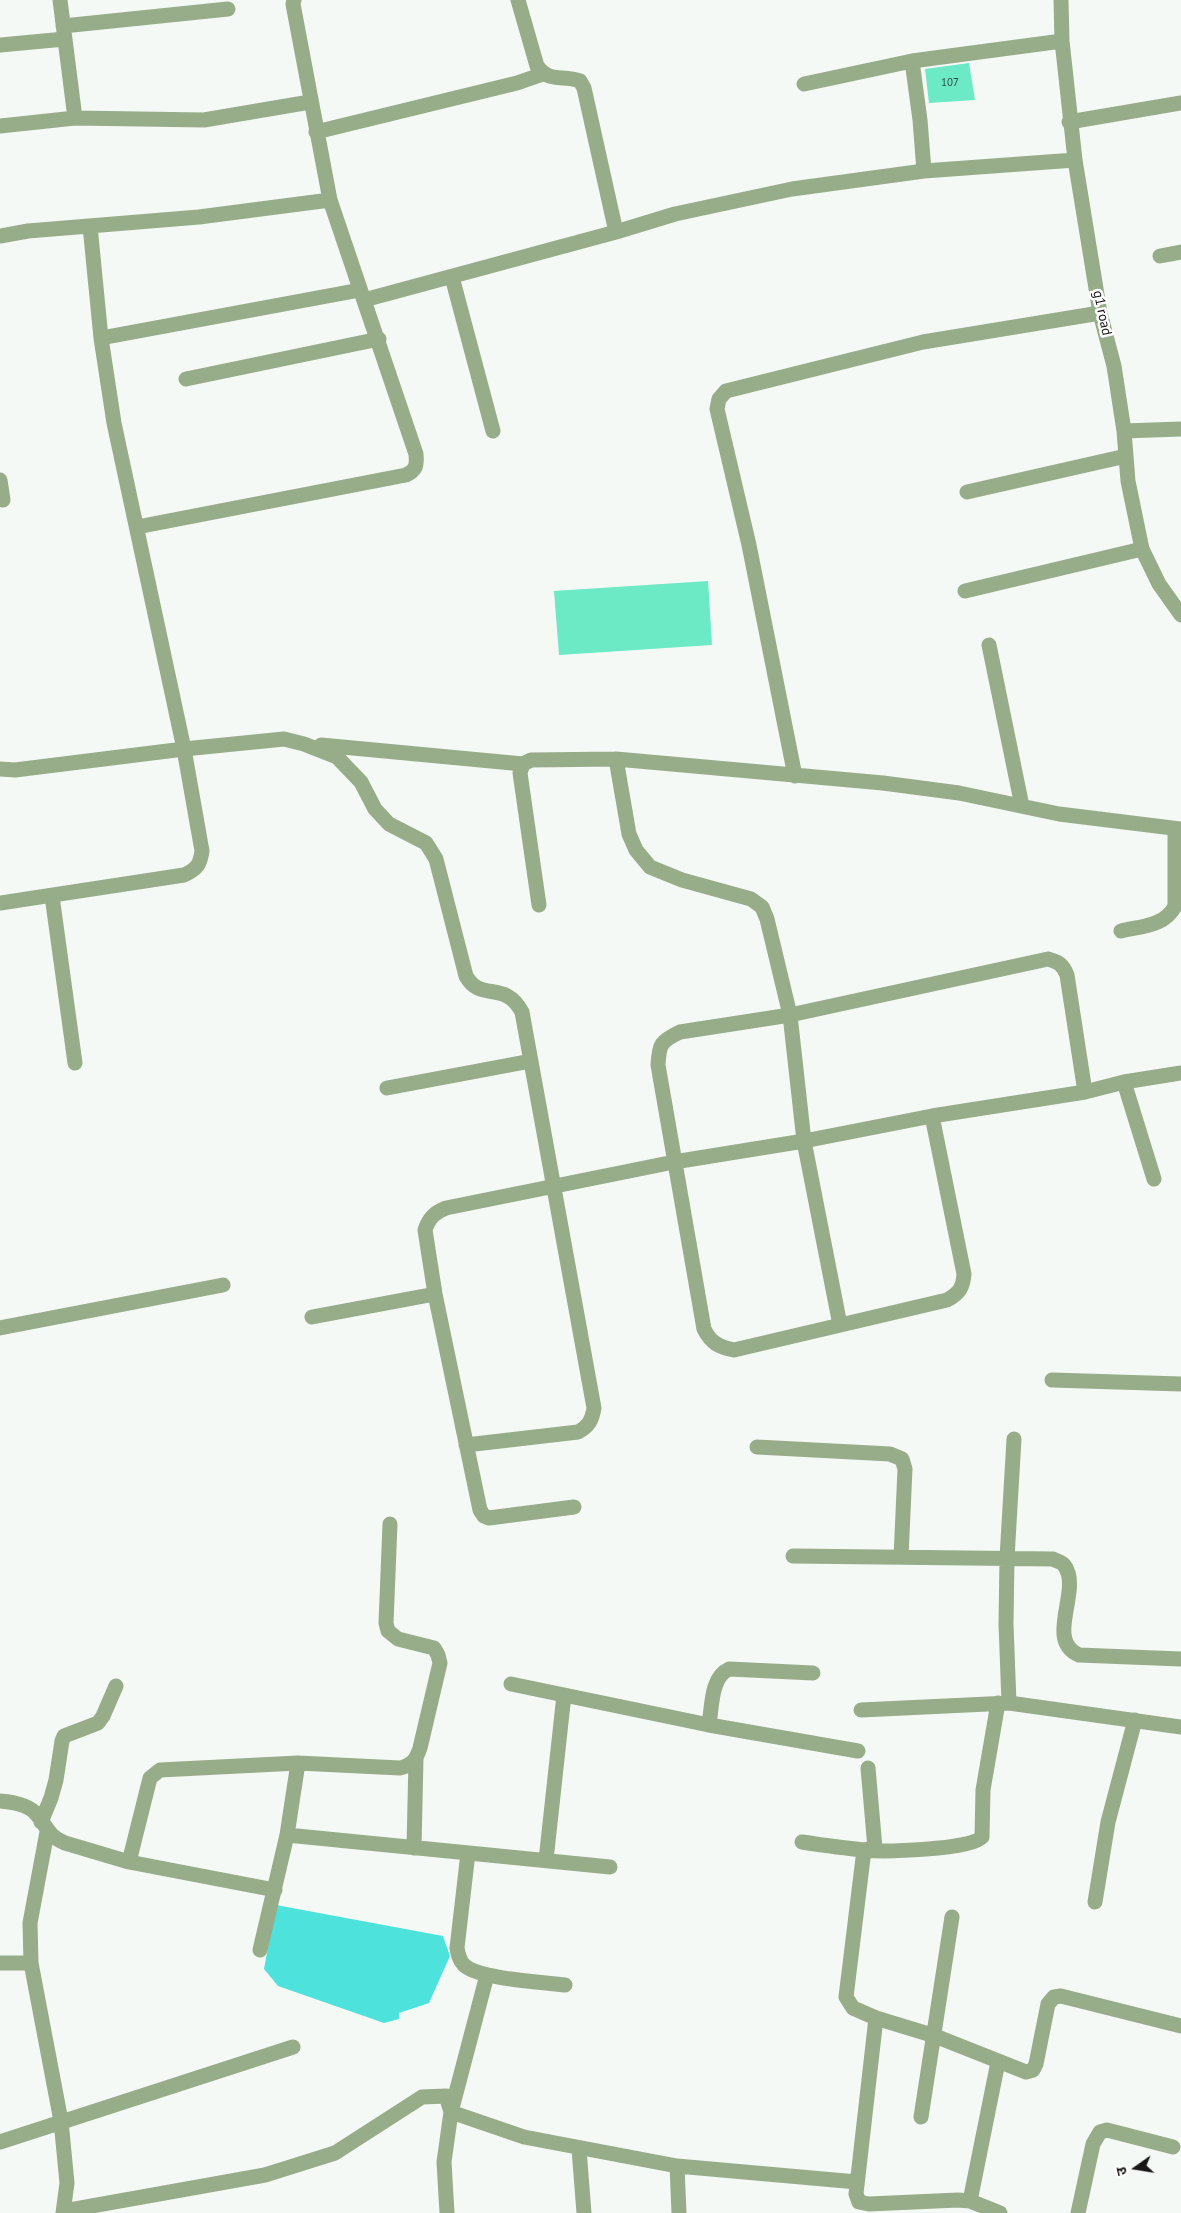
<!DOCTYPE html>
<meta charset="utf-8">
<style>
body{margin:0}
#map{position:relative;width:1181px;height:2213px;overflow:hidden;background:#f5f9f5;font-family:"PT Sans","Noto Sans Devanagari",sans-serif}
canvas{display:block}
.north{position:absolute;left:1111px;top:2143px;width:50px;height:50px;-webkit-text-stroke:4px #fff;paint-order:stroke;rotate:257deg;font-size:14px;font-weight:700;line-height:20px;text-align:center;color:#161716}
.north::after{content:'';display:block;margin:auto;width:18px;height:22px;background:#161716;clip-path:polygon(50% 0,100% 100%,50% 72%,0 100%)}
</style>
<div id="map">
<canvas width="1181" height="2213"></canvas>
<div class="north">उ</div>
</div>
<script>
const ctx = document.querySelector('canvas').getContext('2d');
ctx.lineJoin = 'round';
function fill(path, color) {
  ctx.fillStyle = color;
  ctx.fill(path, 'evenodd');
}
function stroke(path, color, width, dash) {
  ctx.strokeStyle = color;
  ctx.lineWidth = width;
  ctx.lineCap = dash ? 'butt' : 'round';
  ctx.setLineDash(dash || []);
  ctx.stroke(path);
}
function write(font, color, halo, rows, align = 'center') {
  ctx.font = font + ' "PT Sans",sans-serif';
  ctx.lineWidth = 5;
  ctx.setLineDash([]);
  ctx.textBaseline = 'middle';
  ctx.strokeStyle = halo;
  ctx.fillStyle = color;
  for (const [text, x, y, turn = 0] of rows) {
    ctx.save();
    ctx.translate(x, y);
    ctx.rotate((+turn || 0) * Math.PI / 180);
    ctx.textAlign = isNaN(turn) ? turn : align;
    if (halo) ctx.strokeText(text, 0, 0);
    ctx.fillText(text, 0, 0);
    ctx.restore();
  }
}
const water = new Path2D(`
 M 276,1905 L 443,1936 L 450,1956 L 429,2003 L 399,2013 L 399,2019 L 384,2023 L 278,1986 L 264,1969 Z`);
const building = new Path2D(`
 M 969,63 L 975,100 L 929,103 L 925,69 Z
 M 708,581 L 712,645 L 559,655 L 554,591 Z`);
const minor = new Path2D(`
 M 60,0 L 75,118
 M 518,0 L 537,66 C 550,84 563,74 580,81 L 584,88 L 616,232
 M 1061,0 L 1062,41 L 1075,160 L 1100,313 L 1114,366 L 1124,431 L 1128,481 L 1142,549 L 1159,584 L 1181,615
 M 63,26 L 228,9
 M 0,45 L 65,39
 M 912,61 L 920,120 L 924,171
 M 804,84 L 912,61 L 1062,41
 M 1069,122 L 1181,103
 M 0,126 L 75,118 L 204,120 L 310,102
 M 316,132 L 517,83 L 543,74
 M 0,236 L 28,231 L 199,217 L 330,200
 M 1160,256 L 1181,252
 M 452,277 L 493,431
 M 364,300 L 616,232 L 675,214 L 792,189 L 924,171 L 1075,160
 M 101,338 L 360,290
 M 186,379 L 379,339
 M 1124,431 L 1181,429
 M 0,480 L 3,500
 M 967,492 L 1126,456
 M 137,527 L 406,475 C 416,470 417,466 416,454 L 330,200 L 293,4 L 294,0
 M 965,591 L 1142,549
 M 989,645 L 1022,806
 M 321,745 L 523,764
 M 616,759 L 629,834 L 636,850 L 650,867 L 682,880 L 751,899 L 762,907 L 767,919 L 790,1015 L 804,1141 L 840,1325
 M 0,769 L 15,770 L 184,749 L 284,739 L 304,744 L 337,757 L 361,782 L 375,809 L 389,824 L 426,843 L 436,859 L 466,976 C 481,1003 504,979 522,1012 L 594,1408 C 592,1420 589,1426 578,1432 L 466,1445
 M 795,776 L 749,545 L 717,409 L 719,399 L 726,391 L 923,342 L 1100,313
 M 52,896 L 75,1063
 M 0,903 L 184,875 C 197,869 200,865 202,851 L 184,749 L 114,423 L 101,338 L 90,226
 M 539,905 L 520,773 L 523,764 L 531,760 L 616,759 L 883,783 L 959,793 L 1059,814 L 1181,829
 M 1121,931 C 1142,926 1165,926 1175,906 L 1175,830
 M 1124,1082 L 1154,1179
 M 387,1088 L 531,1061
 M 932,1116 L 964,1274 C 963,1287 960,1293 947,1300 L 734,1350 C 719,1347 711,1343 704,1329 L 658,1065 C 659,1044 661,1041 680,1032 L 790,1015 L 1048,959 C 1059,962 1063,965 1067,975 L 1085,1092
 M 312,1317 L 435,1294
 M 0,1328 L 223,1285
 M 1052,1380 L 1181,1384
 M 757,1447 L 890,1454 L 902,1459 L 905,1469 L 901,1557
 M 574,1507 L 489,1518 L 484,1516 L 480,1510 L 435,1294 L 425,1230 C 429,1218 434,1213 446,1208 L 674,1162 L 804,1141 L 932,1116 L 1085,1092 L 1124,1082 L 1181,1073
 M 793,1556 L 1053,1559 C 1056,1561 1062,1562 1064,1565 C 1083,1589 1044,1640 1079,1655 L 1181,1659
 M 511,1684 L 709,1725 L 858,1751
 M 1009,1703 L 1006,1624 L 1007,1558 L 1014,1439
 M 861,1710 L 1009,1703 L 1181,1727
 M 709,1725 C 712,1706 711,1677 729,1669 L 813,1673
 M 868,1768 L 875,1848 L 864,1850 L 846,1997 L 853,2008 L 876,2018 L 935,2036 L 1026,2072 L 1033,2070 L 1036,2064 L 1048,2004 L 1054,1997 L 1061,1996 L 1181,2026
 M 0,1801 C 12,1802 30,1805 37,1815 C 48,1828 48,1836 65,1843 L 129,1862 L 275,1890
 M 41,1822 L 51,1798 L 56,1780 L 62,1741 L 64,1736 L 98,1723 L 103,1716 L 116,1686
 M 47,1832 L 30,1923 L 31,1963 L 61,2121 L 67,2183 L 63,2213
 M 287,1835 L 610,1867
 M 802,1842 C 822,1845 843,1848 864,1850 C 883,1852 971,1850 982,1837 L 983,1790 L 998,1703
 M 414,1848 L 416,1758
 M 468,1853 L 457,1948 C 458,1954 459,1960 464,1965 C 478,1979 544,1982 565,1985
 M 546,1860 L 564,1695
 M 129,1862 L 150,1778 L 160,1770 L 298,1763 L 400,1768 C 412,1765 416,1760 420,1748 L 440,1663 L 438,1655 L 434,1648 L 398,1639 L 388,1631 L 386,1623 L 390,1524
 M 1095,1902 L 1108,1822 L 1135,1720
 M 260,1950 L 287,1835 L 298,1763
 M 0,1963 L 31,1963
 M 876,2018 L 856,2194 L 859,2202 L 869,2204 L 958,2200 L 970,2201 L 1000,2213
 M 451,2112 L 524,2137 L 677,2166 L 857,2182
 M 921,2117 L 952,1917
 M 0,2142 L 293,2047
 M 579,2149 L 584,2213
 M 677,2166 L 679,2213
 M 970,2201 L 998,2062
 M 64,2211 L 265,2175 L 335,2153 L 422,2097 L 446,2096 L 451,2112
 M 447,2213 L 444,2162 L 451,2112 L 487,1975
 M 1078,2213 L 1093,2144 L 1100,2132 L 1107,2130 L 1173,2147`);
const numberNames = [
 ["107",950,83]
];
const streetNames = [
 ["g1 road",1102,313,78]
];
fill(water, '#4de2dc');
fill(building, '#6ce9c5');
stroke(minor, '#97ad8a', 15);
write('11px', '#2c4c42', null, numberNames);
write('14px', '#161716', '#fff', streetNames);
</script>
